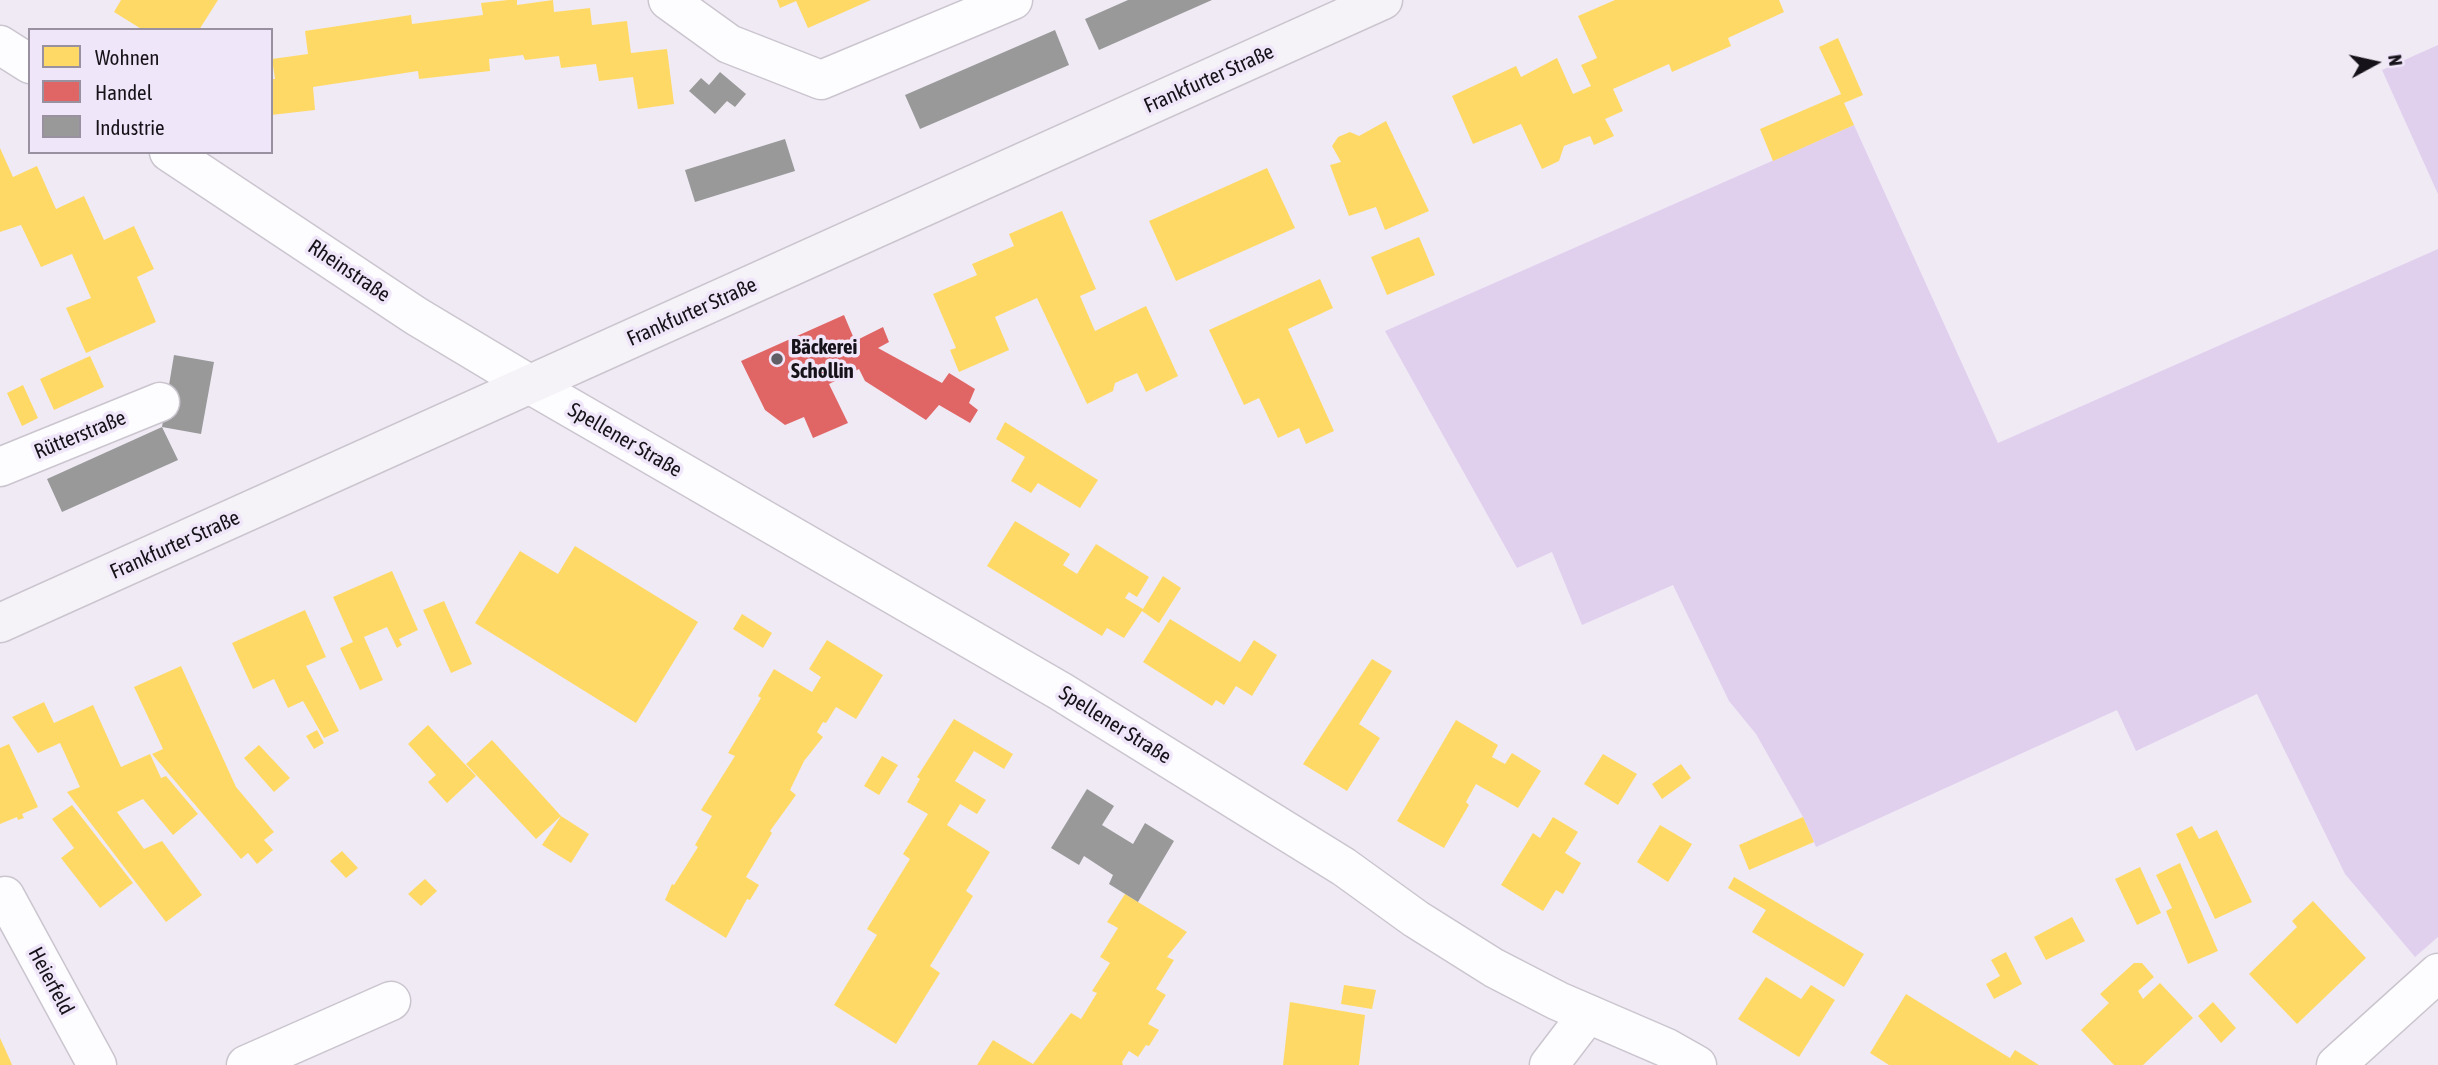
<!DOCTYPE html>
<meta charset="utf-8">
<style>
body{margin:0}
#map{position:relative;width:2438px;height:1065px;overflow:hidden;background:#f0eaf5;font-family:"Asap Condensed",sans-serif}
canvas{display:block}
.legend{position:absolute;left:28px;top:28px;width:245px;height:126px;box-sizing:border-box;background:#f0e6f9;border:2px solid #99919f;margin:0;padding:9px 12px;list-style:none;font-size:21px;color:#161219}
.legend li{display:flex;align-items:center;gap:14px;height:35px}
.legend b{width:35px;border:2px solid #99919f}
.north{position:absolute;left:2340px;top:28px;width:70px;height:70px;-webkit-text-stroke:5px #f0e6f9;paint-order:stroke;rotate:82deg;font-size:19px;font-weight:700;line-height:28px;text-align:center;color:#161219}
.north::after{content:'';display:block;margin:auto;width:24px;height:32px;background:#161219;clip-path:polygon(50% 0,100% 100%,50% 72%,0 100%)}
</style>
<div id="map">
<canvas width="2438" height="1065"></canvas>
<ul class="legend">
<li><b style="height:19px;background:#ffd966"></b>Wohnen</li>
<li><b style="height:19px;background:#e06666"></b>Handel</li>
<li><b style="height:19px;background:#999"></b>Industrie</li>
</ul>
<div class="north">N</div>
</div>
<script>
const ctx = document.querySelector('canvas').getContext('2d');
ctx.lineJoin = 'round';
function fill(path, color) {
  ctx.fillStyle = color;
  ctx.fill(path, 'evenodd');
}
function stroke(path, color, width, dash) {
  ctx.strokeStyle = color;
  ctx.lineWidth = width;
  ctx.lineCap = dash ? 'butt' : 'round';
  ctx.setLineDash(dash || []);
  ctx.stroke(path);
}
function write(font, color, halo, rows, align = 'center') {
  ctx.font = font + ' "Asap Condensed",sans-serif';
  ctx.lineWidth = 7;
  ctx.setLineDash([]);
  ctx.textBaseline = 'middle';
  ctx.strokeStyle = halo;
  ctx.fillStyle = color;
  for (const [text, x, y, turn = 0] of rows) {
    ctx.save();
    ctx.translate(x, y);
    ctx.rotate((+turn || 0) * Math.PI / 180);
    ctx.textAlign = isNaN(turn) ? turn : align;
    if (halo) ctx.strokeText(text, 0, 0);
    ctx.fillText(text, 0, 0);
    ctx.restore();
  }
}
const green = new Path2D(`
 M 2438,45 L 2438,194 L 2382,70 Z
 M 1854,125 L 1998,443 L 2438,249 L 2438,937 L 2415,957 L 2345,874 L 2257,694 L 2136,751 L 2117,710 L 1816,847 L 1803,817 L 1756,734 L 1729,701 L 1673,585 L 1582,625 L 1552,552 L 1517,568 L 1385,331 Z`);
const homes = new Path2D(`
 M 121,0 L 218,0 L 199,30 L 143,30 L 114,12 Z
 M 508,0 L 517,0 L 517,5 L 553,0 L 554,12 L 590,8 L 592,25 L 627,21 L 631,53 L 667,49 L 674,104 L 638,109 L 633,77 L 599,81 L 596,64 L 561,68 L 559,56 L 525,60 L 523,55 L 489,59 L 490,71 L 419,79 L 418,71 L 313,87 L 315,110 L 271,115 L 271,79 L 275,79 L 272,59 L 308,54 L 305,31 L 411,15 L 412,24 L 483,15 L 481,3 Z
 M 777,0 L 871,0 L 808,28 L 796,1 L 780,8 Z
 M 1615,0 L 1779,0 L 1784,12 L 1728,38 L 1731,46 L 1672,72 L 1669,64 L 1613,89 L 1623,111 L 1605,119 L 1614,136 L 1594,145 L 1590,136 L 1564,146 L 1559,161 L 1542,169 L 1521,124 L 1473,144 L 1452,96 L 1516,66 L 1521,77 L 1557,58 L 1573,94 L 1591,86 L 1581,65 L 1597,58 L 1578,16 Z
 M 1838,38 L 1863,95 L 1844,103 L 1854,125 L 1773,161 L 1760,129 L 1841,94 L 1819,47 Z
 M 1386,121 L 1429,211 L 1385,230 L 1376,207 L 1349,216 L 1330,165 L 1341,162 L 1332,146 L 1338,137 L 1350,132 L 1359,136 Z
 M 0,148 L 13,177 L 37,166 L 56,209 L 84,196 L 104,240 L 134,226 L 154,269 L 137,277 L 156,322 L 86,353 L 66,308 L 91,298 L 72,254 L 41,267 L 21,225 L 0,232 Z
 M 1267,168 L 1295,228 L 1176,281 L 1149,221 Z
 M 1062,211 L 1096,289 L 1080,296 L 1095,331 L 1146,306 L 1178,376 L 1146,392 L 1137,373 L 1115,383 L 1113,391 L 1087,404 L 1037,298 L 995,317 L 1009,350 L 959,372 L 950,350 L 956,348 L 933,294 L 977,275 L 972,264 L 1014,246 L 1009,234 Z
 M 1419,237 L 1435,275 L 1387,295 L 1371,257 Z
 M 1320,279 L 1333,308 L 1288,329 L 1334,431 L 1306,444 L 1299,428 L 1278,438 L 1259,398 L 1244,405 L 1209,330 Z
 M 90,356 L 104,387 L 54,410 L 40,379 Z
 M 23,385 L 38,418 L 22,426 L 7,393 Z
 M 1005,422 L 1098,480 L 1080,508 L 1038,483 L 1031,493 L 1011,481 L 1025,457 L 996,439 Z
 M 1015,521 L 1070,554 L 1063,565 L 1077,574 L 1096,544 L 1149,577 L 1137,597 L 1129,592 L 1125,598 L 1143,609 L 1163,576 L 1181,588 L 1159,623 L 1142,611 L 1124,638 L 1107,628 L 1102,636 L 987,566 Z
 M 575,546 L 698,622 L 636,723 L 475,623 L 520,551 L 558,574 Z
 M 392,571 L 418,630 L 399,639 L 402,645 L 397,648 L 387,627 L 364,637 L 383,680 L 360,690 L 340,648 L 353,642 L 333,597 Z
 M 444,601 L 472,664 L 451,673 L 423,610 Z
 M 305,610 L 326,657 L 306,666 L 339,731 L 324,738 L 303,701 L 288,708 L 274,679 L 253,689 L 232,643 Z
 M 742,614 L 772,633 L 763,648 L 733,629 Z
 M 1170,619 L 1240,662 L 1254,640 L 1277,655 L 1252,696 L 1236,686 L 1224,705 L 1216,700 L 1212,706 L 1143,662 Z
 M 827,640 L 883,675 L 856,719 L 836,707 L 826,723 L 823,722 L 817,732 L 823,737 L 804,761 L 790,790 L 796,795 L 770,831 L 772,833 L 746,877 L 759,885 L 750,900 L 747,899 L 726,938 L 665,900 L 672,884 L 674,885 L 698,847 L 695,845 L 712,816 L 701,810 L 735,756 L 728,753 L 761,698 L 758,696 L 774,669 L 812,692 L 821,677 L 809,669 Z
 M 1372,659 L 1392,671 L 1359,724 L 1380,738 L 1347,791 L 1303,764 Z
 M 181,666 L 236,787 L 274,832 L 264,840 L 273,850 L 257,864 L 248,853 L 241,859 L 152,754 L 163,749 L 134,687 Z
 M 44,702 L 54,723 L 93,705 L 121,767 L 150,754 L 161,778 L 166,776 L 198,814 L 173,835 L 143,799 L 117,812 L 144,849 L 162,841 L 202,895 L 166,922 L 67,792 L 80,787 L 60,743 L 38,753 L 12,717 Z
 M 954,719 L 1013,754 L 1004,769 L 974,751 L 955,781 L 986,800 L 977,814 L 960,804 L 947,825 L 990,852 L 966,891 L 973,896 L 930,966 L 940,973 L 896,1044 L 834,1005 L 877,935 L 867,929 L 910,859 L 903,854 L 928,814 L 907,802 L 920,779 L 917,777 Z
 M 1456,720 L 1498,745 L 1492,757 L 1505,764 L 1512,753 L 1541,771 L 1518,808 L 1476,784 L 1466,802 L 1469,805 L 1444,848 L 1397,821 Z
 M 428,725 L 476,776 L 447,803 L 428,782 L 436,775 L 408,744 Z
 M 317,730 L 324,743 L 314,749 L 306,736 Z
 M 492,740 L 561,816 L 589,834 L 571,863 L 542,845 L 561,816 L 536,839 L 466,764 Z
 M 9,744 L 38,807 L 22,814 L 24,818 L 18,820 L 17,817 L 0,824 L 0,748 Z
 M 259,745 L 290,778 L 274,792 L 244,758 Z
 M 1603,754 L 1637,774 L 1618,805 L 1584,784 Z
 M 882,756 L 898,765 L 879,795 L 864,786 Z
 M 1681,764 L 1691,778 L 1662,799 L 1652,784 Z
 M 72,805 L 133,883 L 100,908 L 61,858 L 74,848 L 52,819 Z
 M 1553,817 L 1578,832 L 1565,853 L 1581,863 L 1563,894 L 1556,890 L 1543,911 L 1501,885 L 1533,833 L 1540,838 Z
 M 1803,817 L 1814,842 L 1749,870 L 1739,845 Z
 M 1660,825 L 1692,844 L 1668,882 L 1637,862 Z
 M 2192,826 L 2199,839 L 2217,830 L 2252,902 L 2215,919 L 2176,834 Z
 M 342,851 L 358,868 L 346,878 L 330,861 Z
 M 2180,863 L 2218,951 L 2188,964 L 2166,911 L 2172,908 L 2156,875 Z
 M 2140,867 L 2161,913 L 2137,925 L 2115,879 Z
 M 1734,877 L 1864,954 L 1844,987 L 1752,932 L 1766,910 L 1728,888 Z
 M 425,879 L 437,891 L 421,906 L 408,894 Z
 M 1125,894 L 1187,932 L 1167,957 L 1174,960 L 1156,989 L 1166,995 L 1148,1024 L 1159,1030 L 1149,1046 L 1146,1045 L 1138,1057 L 1129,1051 L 1122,1062 L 1123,1065 L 977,1065 L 993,1040 L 1033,1064 L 1071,1013 L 1081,1019 L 1097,993 L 1092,991 L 1110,963 L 1100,957 L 1118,928 L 1107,922 Z
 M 2313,901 L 2366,958 L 2297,1024 L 2249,974 L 2297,927 L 2292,921 Z
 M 2072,917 L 2085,941 L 2046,960 L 2034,937 Z
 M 2006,952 L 2022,984 L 1994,999 L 1986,984 L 2000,976 L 1991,960 Z
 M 2134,963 L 2142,963 L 2154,977 L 2138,991 L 2143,999 L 2160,983 L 2193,1018 L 2143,1065 L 2114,1065 L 2081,1030 L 2109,1003 L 2100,994 Z
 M 1766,977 L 1801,999 L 1811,985 L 1835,1000 L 1799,1057 L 1738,1019 Z
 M 1344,985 L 1376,990 L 1372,1009 L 1341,1004 Z
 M 1906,994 L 2010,1058 L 2015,1050 L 2039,1065 L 1889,1065 L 1870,1053 Z
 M 1290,1002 L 1365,1015 L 1359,1065 L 1283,1065 Z
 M 2213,1002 L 2236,1028 L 2221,1043 L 2198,1016 Z
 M 0,1038 L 10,1060 L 12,1065 L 0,1065 Z`);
const shops = new Path2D(`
 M 844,315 L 855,341 L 883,327 L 889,342 L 878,348 L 942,383 L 949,373 L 975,389 L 969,403 L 978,410 L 970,423 L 939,405 L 926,420 L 865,381 L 859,369 L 829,384 L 848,423 L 813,438 L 804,417 L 785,425 L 765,410 L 741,361 Z`);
const industry = new Path2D(`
 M 1128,0 L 1212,0 L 1099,50 L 1085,19 Z
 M 1055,30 L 1069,65 L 920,129 L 905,95 Z
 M 720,72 L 746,94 L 735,107 L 727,101 L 715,114 L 689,91 L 701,78 L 709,85 Z
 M 785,139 L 795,171 L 695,202 L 685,170 Z
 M 174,355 L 214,362 L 201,434 L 162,427 Z
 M 162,427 L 178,460 L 62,512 L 47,479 Z
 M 1087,789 L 1114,806 L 1102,825 L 1133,844 L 1145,823 L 1174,841 L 1138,902 L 1109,884 L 1113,875 L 1084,856 L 1079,865 L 1051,848 Z`);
const minor = new Path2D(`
 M 668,0 L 729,44 L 821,80 L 1013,0
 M 0,45 L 30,64
 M 169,152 L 416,316 L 531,385
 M 0,467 L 160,402
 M 0,899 L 5,896 L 97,1065
 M 246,1065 L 391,1001
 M 1549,1065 L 1588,1014
 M 2336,1065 L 2438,973`);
const tertiary = new Path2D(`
 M 531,385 L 1060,691 L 1344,867 L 1416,919 L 1494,968 L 1558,1001 L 1667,1048 L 1697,1065`);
const secondary = new Path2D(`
 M 0,623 L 1383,0`);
const markers = [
 [777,359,7,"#625e66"]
];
const streetNames = [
 ["Frankfurter Straße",1209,79,-24],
 ["Rheinstraße",349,271,34],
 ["Frankfurter Straße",692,312,-24],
 ["Rütterstraße",80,435,-22],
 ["Spellener Straße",625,440,30],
 ["Frankfurter Straße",175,545,-24],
 ["Spellener Straße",1115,725,32],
 ["Heierfeld",51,981,62]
];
const poiNames = [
 ["Bäckerei",791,347],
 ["Schollin",791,371]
];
fill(green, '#e0d0ee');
fill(homes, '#ffd966');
fill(shops, '#e06666');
fill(industry, '#999');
stroke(minor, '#cac5ce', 41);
stroke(tertiary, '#cac5ce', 41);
stroke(secondary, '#cac5ce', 41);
stroke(minor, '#fdfcfe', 38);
stroke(tertiary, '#fdfcfe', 38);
stroke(secondary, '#f6f3f8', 38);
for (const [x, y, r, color] of markers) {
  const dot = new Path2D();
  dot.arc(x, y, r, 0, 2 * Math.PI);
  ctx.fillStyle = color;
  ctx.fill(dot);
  stroke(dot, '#f0e6f9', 2.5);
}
write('21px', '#161219', '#f0e6f9', streetNames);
write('bold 21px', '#161219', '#f0e6f9', poiNames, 'left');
</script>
